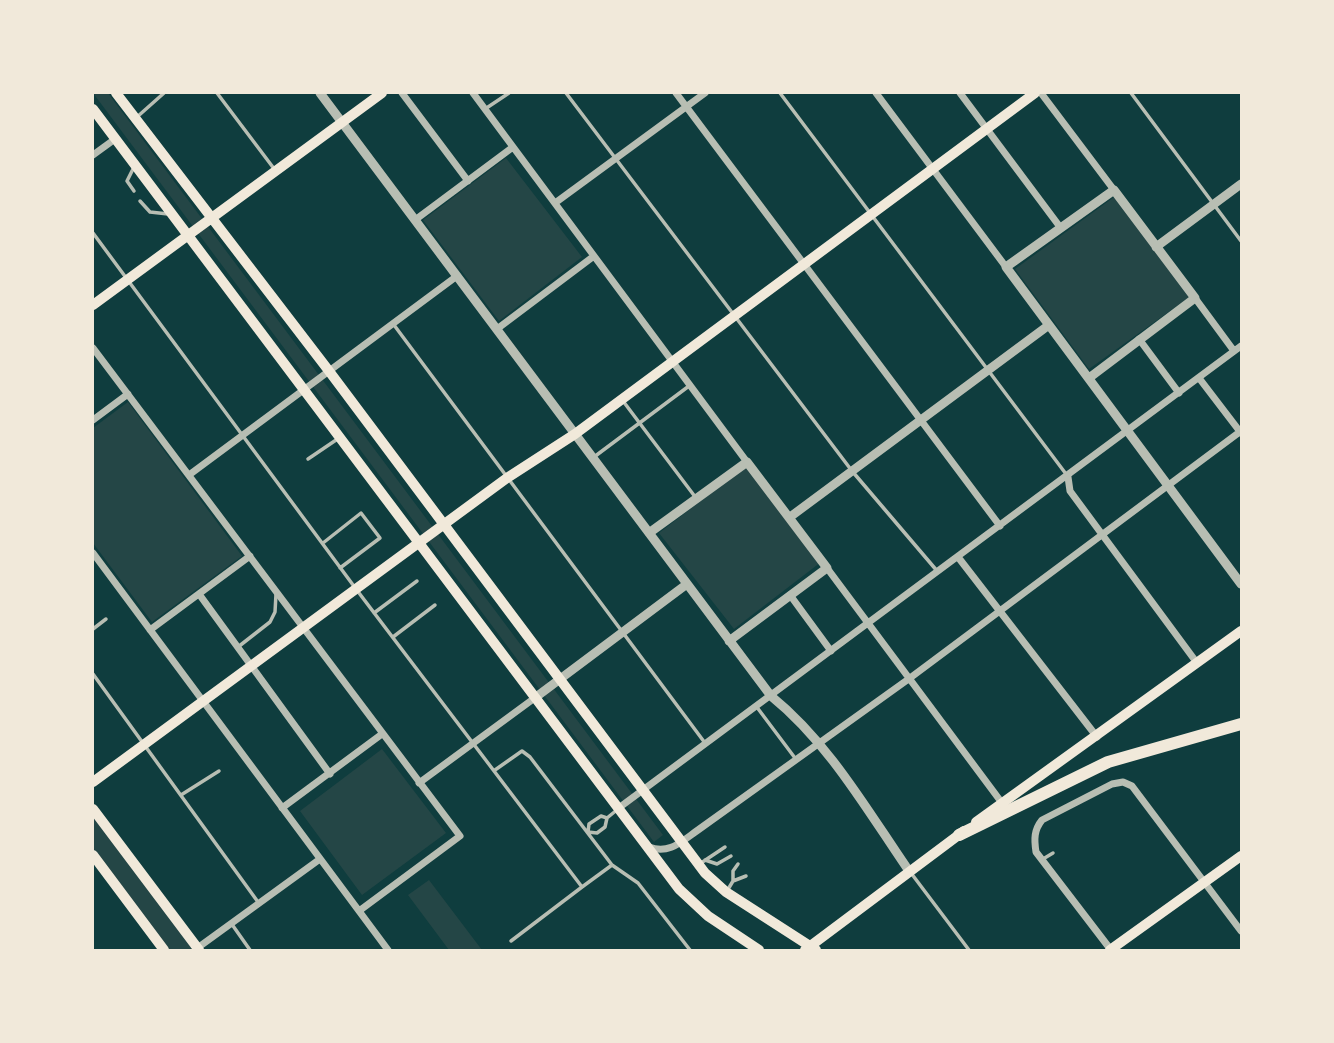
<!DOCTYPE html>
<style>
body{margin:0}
#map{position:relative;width:1334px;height:1043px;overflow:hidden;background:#0f3d3e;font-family:"Playfair Display",serif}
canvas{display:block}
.frame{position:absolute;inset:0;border:94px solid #f1e9da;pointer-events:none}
</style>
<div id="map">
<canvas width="1334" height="1043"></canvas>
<div class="frame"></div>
</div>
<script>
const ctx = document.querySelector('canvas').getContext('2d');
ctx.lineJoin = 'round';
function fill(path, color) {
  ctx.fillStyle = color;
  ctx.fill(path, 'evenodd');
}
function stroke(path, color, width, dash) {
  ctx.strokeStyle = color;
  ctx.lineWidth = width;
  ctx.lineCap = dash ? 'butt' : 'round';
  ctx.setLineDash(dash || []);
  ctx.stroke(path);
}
const green = new Path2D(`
 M 93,93 L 108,93 L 663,835 L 654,842 Z
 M 506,158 L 582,257 L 499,321 L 423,220 Z
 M 1121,192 L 1195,293 L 1089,369 L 1015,269 Z
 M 128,402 L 242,556 L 152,622 L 93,543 L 93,428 Z
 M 746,466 L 821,562 L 734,629 L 659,533 Z
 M 382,749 L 446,833 L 362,895 L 300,811 Z
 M 93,806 L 199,950 L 168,950 L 93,851 Z
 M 429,880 L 482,950 L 449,950 L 408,895 Z`);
const service = new Path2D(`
 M 217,93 L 275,170
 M 566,93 L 852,471 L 938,572
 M 780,93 L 1066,474
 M 1131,93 L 1241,241
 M 485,109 L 509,93
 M 137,117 L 164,93
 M 134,191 L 127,181 L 134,167
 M 140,201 L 150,212 L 168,214
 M 93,233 L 356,589 L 582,887 L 612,865 L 530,757 L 522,751 L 495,770
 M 394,325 L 705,743
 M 623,401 L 696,498
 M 594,457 L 689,386
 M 308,459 L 339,438
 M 323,543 L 361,513 L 380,538 L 340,568
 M 374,613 L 417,581
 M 93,629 L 106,619
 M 393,637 L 435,605
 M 238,647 L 270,622 L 275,612 L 276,594
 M 93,674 L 258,902
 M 756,706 L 795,758
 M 181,795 L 219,771
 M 588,832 L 597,833 L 605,827 L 607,818 L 618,809
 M 588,832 L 589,824 L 601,816 L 607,818
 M 1043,859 L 1053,853
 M 705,860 L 717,864 L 731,856
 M 701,863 L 725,847
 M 612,865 L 638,883 L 690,950
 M 911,873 L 969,950
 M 733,881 L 733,871 L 738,864
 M 727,891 L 733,881 L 746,876
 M 231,923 L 250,950
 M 511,941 L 582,887`);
const minor = new Path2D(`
 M 402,93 L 468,181
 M 473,93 L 747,462
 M 676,93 L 1000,526
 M 876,93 L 1006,267
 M 960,93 L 1060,227
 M 1041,93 L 1114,190
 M 93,155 L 115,139
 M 555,203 L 705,93
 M 415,220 L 513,147
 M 1195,298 L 1234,351
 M 497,329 L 594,256
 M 1139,339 L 1179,393
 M 93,348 L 460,836 L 359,911
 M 1199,378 L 1241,433
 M 93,420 L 128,394
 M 189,475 L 457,276
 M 1068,477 L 1070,491 L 1197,663
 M 93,553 L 388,950
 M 958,557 L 1097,737
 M 827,568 L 1002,803
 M 199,594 L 330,774
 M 790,595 L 831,651
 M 150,630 L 250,556
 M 419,783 L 536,697
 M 620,807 L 1241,346
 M 282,808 L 382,734
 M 649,847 C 669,855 682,841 698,830 L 910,678 L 1241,431
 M 196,949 L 320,859
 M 1111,950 L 1036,852 C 1034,839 1034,830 1042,820 L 1112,784 L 1123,782 L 1132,786 L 1241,931`);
const tertiary = new Path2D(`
 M 320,93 L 771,696 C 829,743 867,810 909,871
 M 1156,247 L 1241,184
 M 1089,378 L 1195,298 L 1114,190 L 1006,267 L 1241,584
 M 790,517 L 1049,325
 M 649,533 L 747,462 L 827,568 L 729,641
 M 536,697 L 687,584`);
const secondary = new Path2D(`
 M 116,93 L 329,371 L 705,873 L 726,892 L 816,950
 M 93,109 L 679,889 L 708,916 L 759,950
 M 93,305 L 382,93
 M 93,782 L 507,478 L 575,434 L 1035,93
 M 93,809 L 199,950
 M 976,822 L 1241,631
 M 93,855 L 164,950
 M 805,950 L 964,831`);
const primary = new Path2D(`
 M 1110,950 L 1241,856`);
const motorway = new Path2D(`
 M 959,835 L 1108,762 L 1241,724`);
fill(green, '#244646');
stroke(service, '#b8beb3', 3.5);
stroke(minor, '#b8beb3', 7);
stroke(tertiary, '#b8beb3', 9);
stroke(secondary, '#f1e9da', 10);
stroke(primary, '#f1e9da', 10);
stroke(motorway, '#f1e9da', 12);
</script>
